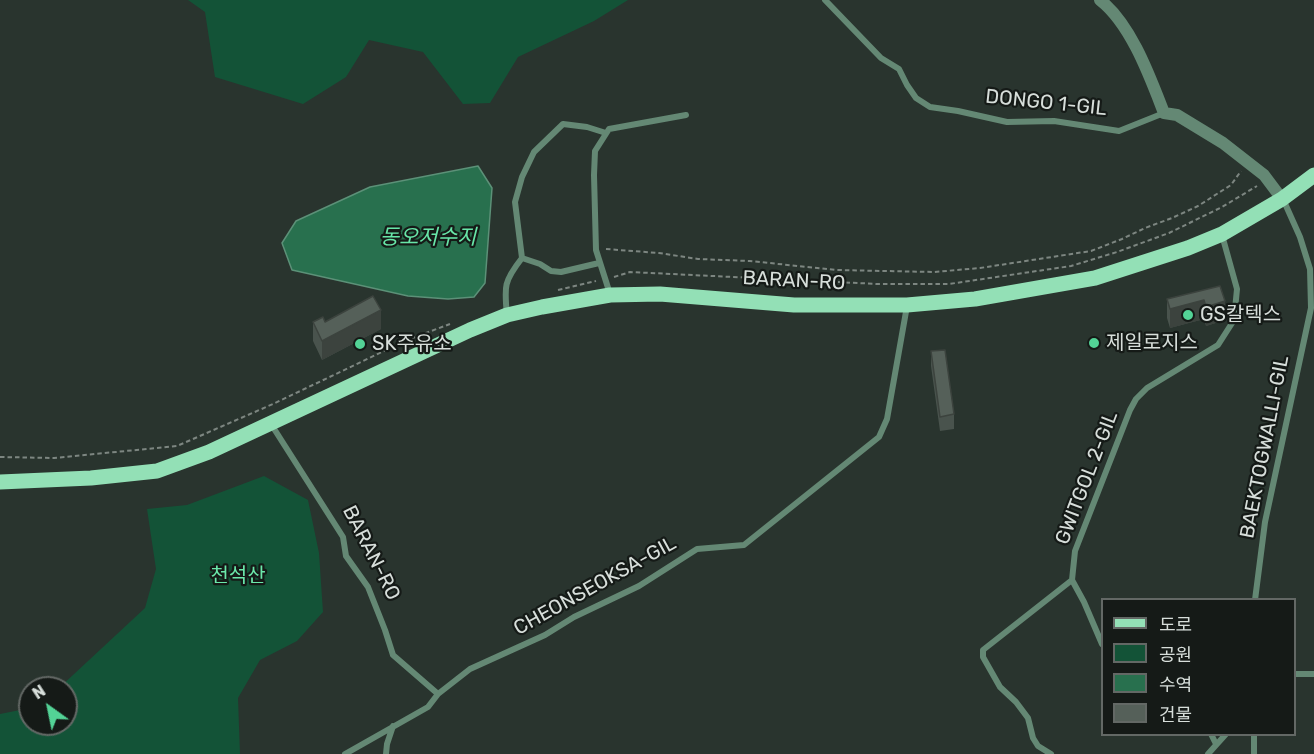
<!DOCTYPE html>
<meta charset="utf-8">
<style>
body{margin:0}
#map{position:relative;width:1314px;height:754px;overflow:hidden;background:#29342e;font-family:Rubik,"Noto Sans KR",sans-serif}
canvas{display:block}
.legend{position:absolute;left:1101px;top:598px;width:195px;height:138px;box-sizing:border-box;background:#151a17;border:2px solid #636865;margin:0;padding:8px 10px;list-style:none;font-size:18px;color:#d7deda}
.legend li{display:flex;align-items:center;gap:12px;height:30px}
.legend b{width:30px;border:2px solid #636865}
.north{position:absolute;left:18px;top:676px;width:60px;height:60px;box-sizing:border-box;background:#151a17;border:2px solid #636865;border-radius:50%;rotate:327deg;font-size:16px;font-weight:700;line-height:24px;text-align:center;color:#d7deda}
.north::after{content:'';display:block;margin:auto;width:21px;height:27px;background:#53d396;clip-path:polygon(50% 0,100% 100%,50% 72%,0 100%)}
</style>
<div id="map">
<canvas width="1314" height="754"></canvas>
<ul class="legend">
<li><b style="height:8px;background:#93e0b6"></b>도로</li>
<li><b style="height:16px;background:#135337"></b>공원</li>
<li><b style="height:16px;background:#28704e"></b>수역</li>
<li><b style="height:16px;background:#556059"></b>건물</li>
</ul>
<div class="north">N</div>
</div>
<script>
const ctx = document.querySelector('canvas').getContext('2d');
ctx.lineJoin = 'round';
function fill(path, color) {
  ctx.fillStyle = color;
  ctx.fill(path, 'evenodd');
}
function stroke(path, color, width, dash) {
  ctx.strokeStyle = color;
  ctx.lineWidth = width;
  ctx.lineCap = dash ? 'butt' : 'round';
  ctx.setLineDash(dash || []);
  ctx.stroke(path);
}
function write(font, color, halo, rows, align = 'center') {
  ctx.font = font + ' Rubik,"Noto Sans KR",sans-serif';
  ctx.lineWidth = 4.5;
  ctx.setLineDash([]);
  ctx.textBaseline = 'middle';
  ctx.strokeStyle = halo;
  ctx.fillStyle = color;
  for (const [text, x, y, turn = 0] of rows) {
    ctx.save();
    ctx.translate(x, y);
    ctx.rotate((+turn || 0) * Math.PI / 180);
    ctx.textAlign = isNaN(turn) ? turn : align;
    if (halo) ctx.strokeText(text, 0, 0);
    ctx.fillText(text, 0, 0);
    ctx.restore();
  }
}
const green = new Path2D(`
 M 188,0 L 628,0 L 594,21 L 518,57 L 490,103 L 463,104 L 423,52 L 369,40 L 346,77 L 303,104 L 215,77 L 205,12 Z
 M 264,476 L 308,500 L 319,553 L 323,612 L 297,641 L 260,660 L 238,698 L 240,754 L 0,754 L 0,714 L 30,708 L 30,724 L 66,724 L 66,688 L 59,688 L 145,608 L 156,569 L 147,509 L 187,505 Z`);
const water = new Path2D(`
 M 478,166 L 492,188 L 485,283 L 474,297 L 448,299 L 408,296 L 292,270 L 282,243 L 296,221 L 370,187 Z`);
const path = new Path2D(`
 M 606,249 L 659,253 L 698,259 L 750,261 L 836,270 L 934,272 L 980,268 L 1091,251 L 1122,239 L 1145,228 L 1172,218 L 1198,206 L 1231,185 L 1241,171
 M 614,277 L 630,272 L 878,284 L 949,284 L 1071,266 L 1117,252 L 1169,233 L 1222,207 L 1257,186
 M 558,290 L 596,281
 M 0,457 L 54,458 L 177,446 L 273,404 L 407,340 L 450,324`);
const service = new Path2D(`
 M 825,0 L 881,58 L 899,69 L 907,85 L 916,98 L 930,107 L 958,111 L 1007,122 L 1054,121 L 1119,131 L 1164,113
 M 522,258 L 540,264 L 551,271 L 561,272 L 599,263
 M 610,294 L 596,250 L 594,175 L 595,151 L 609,129 L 686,115
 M 507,315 C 504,286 504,281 522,258 L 515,202 L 522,177 L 534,152 L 563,124 L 587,127 L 606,133
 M 271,424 L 343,537 L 346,556 L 368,587 L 385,630 L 393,655 L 438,694
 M 1072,580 L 1084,602 L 1102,644
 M 1255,600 L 1265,522 L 1311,308 L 1310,269 L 1300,237 L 1283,199
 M 1294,674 L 1314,674
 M 1211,734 L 1216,744
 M 345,754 L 428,707 L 438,694 L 470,669 L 545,635 L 574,617 L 639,586 L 697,549 L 744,545 L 879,437 L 887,419 L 907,306
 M 386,754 L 387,744 L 393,726
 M 1051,754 L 1038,746 L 1033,738 L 1028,718 L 1016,702 L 1000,687 L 983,657 L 983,650 L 1072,580 L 1075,551 L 1130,410 L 1136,399 L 1147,388 L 1218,345 L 1234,320 L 1237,289 L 1222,235
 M 1208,754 L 1226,734
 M 1254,754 L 1254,734`);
const minor = new Path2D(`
 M 1100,0 C 1131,24 1150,77 1164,113 L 1177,115 L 1223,143 L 1264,175 L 1282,199`);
const primary = new Path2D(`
 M 0,482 L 91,478 L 157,471 L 209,452 L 470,330 L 507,315 L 542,307 L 610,295 L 660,294 L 794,305 L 907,305 L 975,299 L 1095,278 L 1188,248 L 1222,234 L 1282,199 L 1314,175`);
const wall = new Path2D(`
 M 1220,286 L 1225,320 L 1206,326 L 1204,319 L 1170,328 L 1167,318 L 1167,299 Z
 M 313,322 L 325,322 L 381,329 L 322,360 L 313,341 Z
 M 931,351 L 954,414 L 954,429 L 940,431 L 931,366 Z`);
const shadedWall = new Path2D(`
 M 1204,300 L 1204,319 L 1170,328 L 1170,309 Z
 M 1225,301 L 1225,320 L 1206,326 L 1206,307 Z
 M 381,310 L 381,329 L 322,360 L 322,341 Z`);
const building = new Path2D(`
 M 1220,286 L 1225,301 L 1206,307 L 1204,300 L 1170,309 L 1167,299 Z
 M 373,296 L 381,310 L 322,341 L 313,322 L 323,317 L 325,322 Z
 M 945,350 L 954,414 L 940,417 L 931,351 Z`);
const markers = [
 [1188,315,6,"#53d396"],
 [1094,343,6,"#53d396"],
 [360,344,6,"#53d396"]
];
const streetNames = [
 ["DONGO 1-GIL",1046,103,6],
 ["BARAN-RO",794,281,3],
 ["BAEKTOGWALLI-GIL",1265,447,-79],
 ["GWITGOL 2-GIL",1087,478,-69],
 ["BARAN-RO",371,553,63],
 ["CHEONSEOKSA-GIL",595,586,-29]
];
const poiNames = [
 ["GS칼텍스",1200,315],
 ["제일로지스",1106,343],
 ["SK주유소",372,344]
];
const parkNames = [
 ["천석산",238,576]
];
const waterNames = [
 ["동오저수지",428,238]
];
fill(green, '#135337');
fill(water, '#28704e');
stroke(water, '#5c9178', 1.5);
stroke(path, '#7d8681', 2, [4.5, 3]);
stroke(service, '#648874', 6);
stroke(minor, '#648874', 12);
stroke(primary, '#93e0b6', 15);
fill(wall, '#49534d');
fill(shadedWall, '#3c433e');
fill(building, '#556059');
stroke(building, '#3c433e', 1.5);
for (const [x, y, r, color] of markers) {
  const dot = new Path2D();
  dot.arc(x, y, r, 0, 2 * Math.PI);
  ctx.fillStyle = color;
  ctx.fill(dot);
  stroke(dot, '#151a17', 2);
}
write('20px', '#d7deda', '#151a17', streetNames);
write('20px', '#d7deda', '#151a17', poiNames, 'left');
write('20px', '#6be8aa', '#151a17', parkNames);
write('italic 21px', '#68e6a8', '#151a17', waterNames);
</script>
